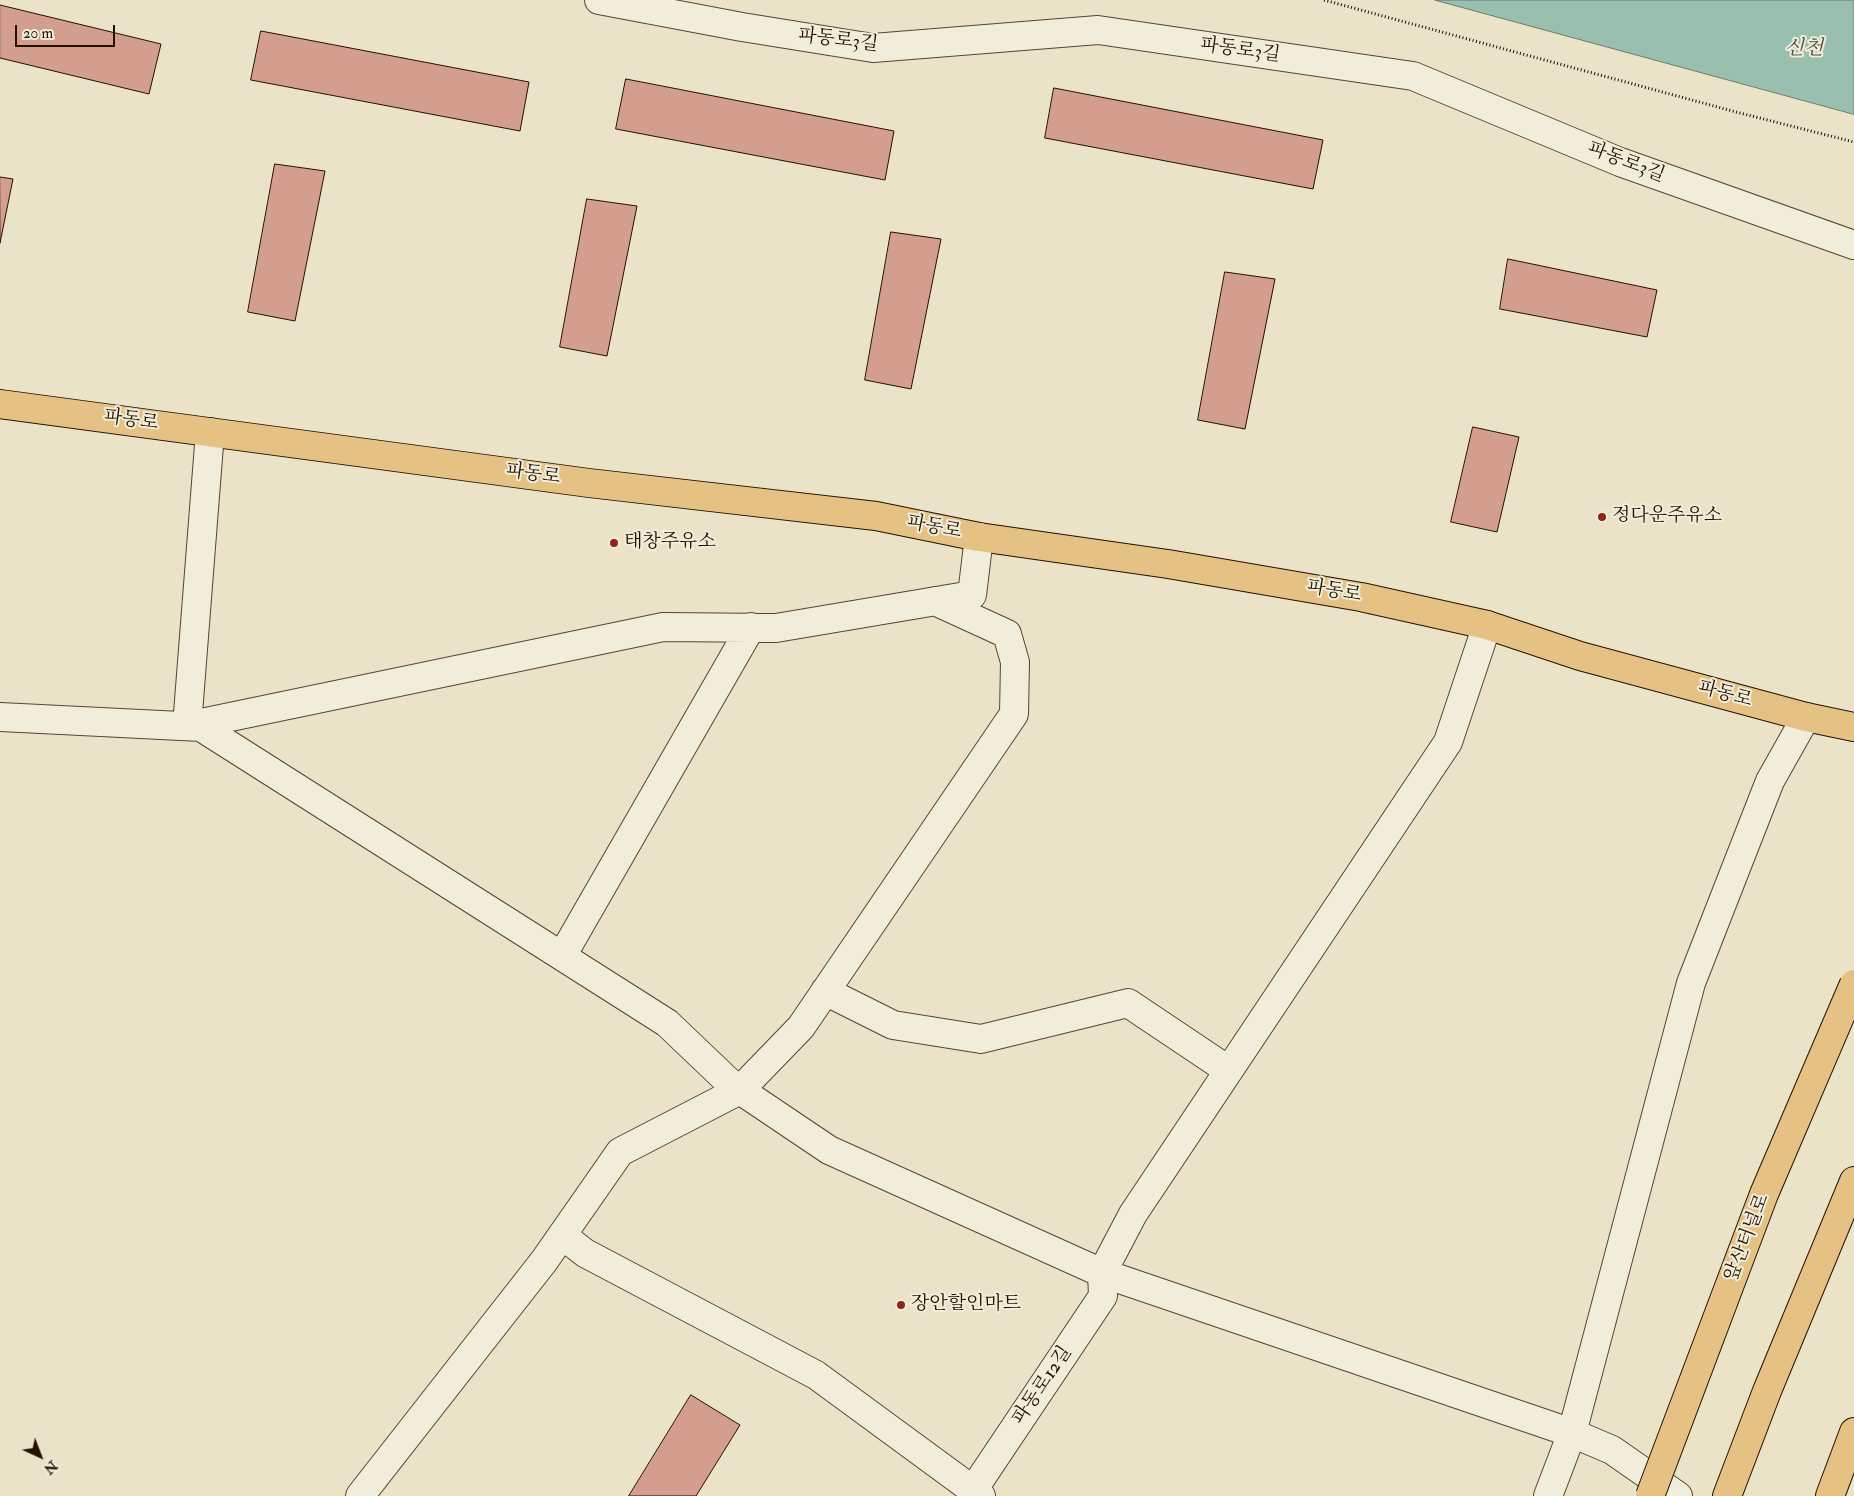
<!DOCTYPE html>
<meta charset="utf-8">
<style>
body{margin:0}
#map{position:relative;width:1854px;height:1496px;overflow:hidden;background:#eae3c7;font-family:"IM FELL Double Pica",serif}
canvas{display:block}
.north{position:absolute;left:15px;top:1431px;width:50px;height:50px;-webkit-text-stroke:4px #f1eddb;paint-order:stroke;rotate:137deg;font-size:14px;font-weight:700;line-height:20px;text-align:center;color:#251000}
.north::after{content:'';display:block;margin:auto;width:18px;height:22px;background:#251000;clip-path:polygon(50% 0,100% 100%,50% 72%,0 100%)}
.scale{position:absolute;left:15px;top:25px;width:100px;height:22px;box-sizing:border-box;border:2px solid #251000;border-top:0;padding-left:6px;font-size:15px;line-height:18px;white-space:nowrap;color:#251000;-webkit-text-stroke:4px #f1eddb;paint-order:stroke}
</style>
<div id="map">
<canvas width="1854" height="1496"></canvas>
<div class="north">N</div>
<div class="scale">20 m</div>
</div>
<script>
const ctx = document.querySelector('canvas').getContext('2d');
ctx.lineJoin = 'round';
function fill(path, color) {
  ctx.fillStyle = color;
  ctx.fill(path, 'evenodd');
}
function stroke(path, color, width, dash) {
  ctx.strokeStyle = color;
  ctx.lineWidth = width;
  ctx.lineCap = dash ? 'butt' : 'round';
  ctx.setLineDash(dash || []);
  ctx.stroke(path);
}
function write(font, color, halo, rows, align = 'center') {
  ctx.font = font + ' "IM FELL Double Pica","Noto Serif KR",serif';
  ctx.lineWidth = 4;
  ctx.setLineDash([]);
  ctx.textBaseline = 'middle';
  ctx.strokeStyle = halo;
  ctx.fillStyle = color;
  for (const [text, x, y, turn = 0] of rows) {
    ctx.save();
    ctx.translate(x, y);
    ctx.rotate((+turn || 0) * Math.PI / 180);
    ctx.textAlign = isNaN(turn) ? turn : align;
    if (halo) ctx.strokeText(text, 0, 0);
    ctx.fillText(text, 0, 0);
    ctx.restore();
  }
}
const water = new Path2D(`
 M 1435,0 L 1854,0 L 1854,114 Z`);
const building = new Path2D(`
 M 0,5 L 161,44 L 149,94 L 0,58 Z
 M 261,31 L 529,82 L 520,131 L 251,80 Z
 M 626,79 L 894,131 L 885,180 L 616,129 Z
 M 1054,88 L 1323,140 L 1313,189 L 1045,138 Z
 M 275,164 L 325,171 L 295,321 L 248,312 Z
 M 0,177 L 13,179 L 0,243 Z
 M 587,199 L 637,206 L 607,356 L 560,347 Z
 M 891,232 L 941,239 L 911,389 L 865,380 Z
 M 1508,259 L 1657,290 L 1647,337 L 1500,309 Z
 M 1225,272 L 1275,279 L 1245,429 L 1198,420 Z
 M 1473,427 L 1519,437 L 1497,532 L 1451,522 Z
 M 691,1395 L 740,1425 L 696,1496 L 629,1496 Z`);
const path = new Path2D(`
 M 1324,0 L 1736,112 L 1854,142`);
const minor = new Path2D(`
 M 210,432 L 187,726 L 663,627 L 776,628 L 972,595 L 979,537
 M 0,717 L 201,727 L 667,1023 L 731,1084 L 829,1150 L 1102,1273 L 1572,1433 L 1612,1450 L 1678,1496
 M 562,956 L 751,627
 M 825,991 L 893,1025 L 981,1039 L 1128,1003 L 1228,1070
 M 562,1235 L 585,1253 L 816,1375 L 981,1496
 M 360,1496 L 544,1261 L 620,1152 L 740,1090 L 801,1027 L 1014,714 L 1015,662 L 1007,634 L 935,601
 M 972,1496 L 973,1490 L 1103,1296 L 1102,1273 L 1133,1214 L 1448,742 L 1487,625
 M 1548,1496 L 1572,1433 L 1691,983 L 1770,781 L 1806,717`);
const tertiary = new Path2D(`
 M 599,0 L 742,27 L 873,48 L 1098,30 L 1413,76 L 1620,162 L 1854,245`);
const primary = new Path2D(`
 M 0,404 L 589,483 L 876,516 L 979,537 L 1168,564 L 1361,597 L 1487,625 L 1580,656 L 1806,717 L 1854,727
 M 1830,1496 L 1854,1432`);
const trunk = new Path2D(`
 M 1727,1496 L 1767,1391 L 1854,1181`);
const trunkBridge = new Path2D(`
 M 1650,1496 L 1764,1194 L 1854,984`);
const markers = [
 [1602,517,5,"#8f2418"],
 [614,543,5,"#8f2418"],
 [901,1305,5,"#8f2418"]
];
const streetNames = [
 ["파동로3길",838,41,7],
 ["파동로3길",1240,51,8],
 ["파동로3길",1626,163,21],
 ["파동로",131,421,8],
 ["파동로",533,475,8],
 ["파동로",934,528,11],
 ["파동로",1334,592,10],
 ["파동로",1725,695,15],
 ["앞산터널로",1748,1238,-69],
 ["파동로12길",1043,1386,-56]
];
const poiNames = [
 ["정다운주유소",1612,517],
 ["태창주유소",624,543],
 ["장안할인마트",911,1305]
];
const waterNames = [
 ["신천",1804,50]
];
fill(water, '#99bfae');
stroke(water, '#6b7968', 1);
fill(building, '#d39e8e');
stroke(building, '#251000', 1);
stroke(minor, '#564532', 30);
stroke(tertiary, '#564532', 30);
stroke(primary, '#251000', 30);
stroke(trunk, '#251000', 30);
stroke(path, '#251000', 3, [1, 2.5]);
stroke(minor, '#f1eddb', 28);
stroke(tertiary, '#f1eddb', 28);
stroke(primary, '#e5c284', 28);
stroke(trunk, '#e5c284', 28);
stroke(trunkBridge, '#251000', 30, []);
stroke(trunkBridge, '#e5c284', 28);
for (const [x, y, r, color] of markers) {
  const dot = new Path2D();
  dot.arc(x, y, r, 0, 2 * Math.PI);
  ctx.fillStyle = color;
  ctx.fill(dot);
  stroke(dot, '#f1eddb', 2);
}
write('19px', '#251000', '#f1eddb', streetNames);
write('19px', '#251000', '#f1eddb', poiNames, 'left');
write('italic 20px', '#4e4d3d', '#f1eddb', waterNames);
</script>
